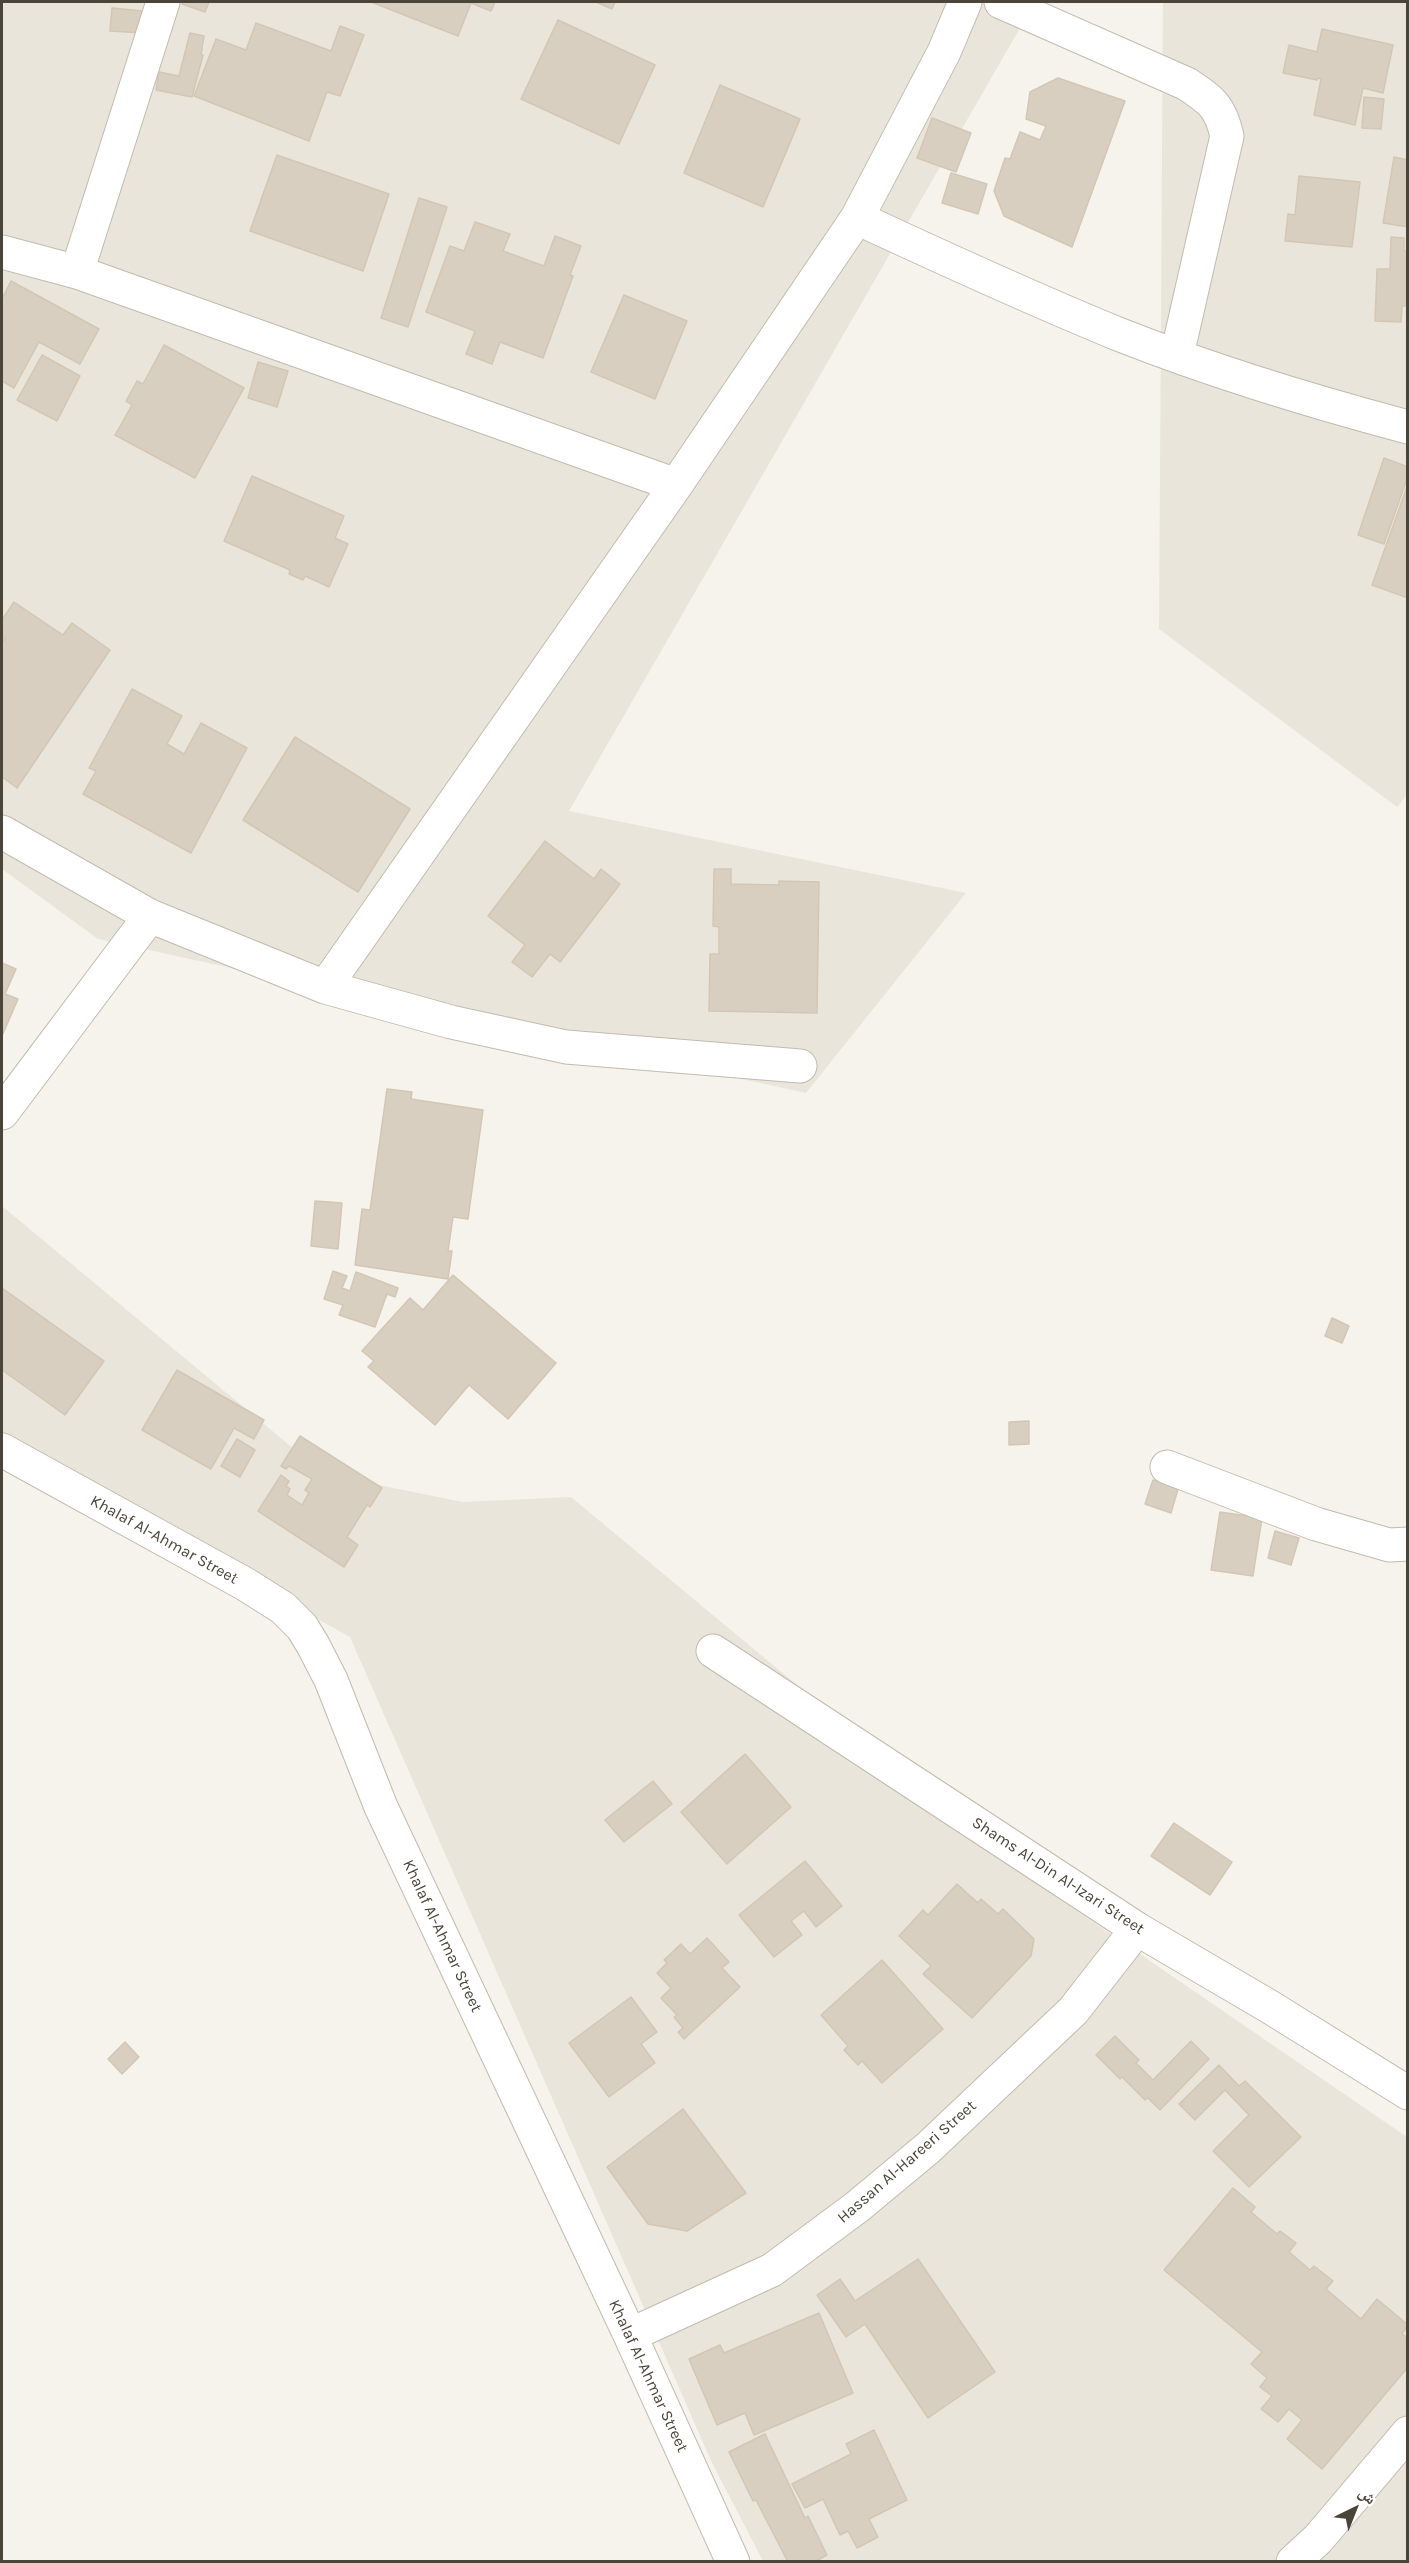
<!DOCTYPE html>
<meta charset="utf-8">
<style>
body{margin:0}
#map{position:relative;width:1409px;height:2563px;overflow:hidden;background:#f6f3ec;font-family:Karla,"Noto Naskh Arabic",sans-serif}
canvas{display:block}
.frame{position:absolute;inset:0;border:3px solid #4b4439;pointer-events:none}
.north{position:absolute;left:1325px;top:2479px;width:60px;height:60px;-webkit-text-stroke:4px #fff;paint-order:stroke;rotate:43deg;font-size:16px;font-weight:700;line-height:24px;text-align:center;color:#4b4439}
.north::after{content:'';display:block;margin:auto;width:21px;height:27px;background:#4b4439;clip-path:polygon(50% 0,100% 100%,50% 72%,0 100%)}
</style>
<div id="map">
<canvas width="1409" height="2563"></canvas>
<div class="frame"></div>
<div class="north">ش</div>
</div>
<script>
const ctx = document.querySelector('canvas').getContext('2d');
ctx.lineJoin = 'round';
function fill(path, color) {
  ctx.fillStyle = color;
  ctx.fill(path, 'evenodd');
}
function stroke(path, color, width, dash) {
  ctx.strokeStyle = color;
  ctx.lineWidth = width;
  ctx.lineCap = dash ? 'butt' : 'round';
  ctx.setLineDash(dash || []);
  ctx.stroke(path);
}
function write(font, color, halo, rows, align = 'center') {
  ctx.font = font + ' Karla,sans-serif';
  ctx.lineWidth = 4.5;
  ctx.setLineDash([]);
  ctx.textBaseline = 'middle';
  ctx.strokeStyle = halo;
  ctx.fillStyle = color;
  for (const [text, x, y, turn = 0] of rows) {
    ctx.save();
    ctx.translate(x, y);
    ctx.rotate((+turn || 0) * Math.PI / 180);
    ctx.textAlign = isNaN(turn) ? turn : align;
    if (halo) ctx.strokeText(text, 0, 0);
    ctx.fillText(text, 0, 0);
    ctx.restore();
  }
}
const residential = new Path2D(`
 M 2,2 L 1035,2 L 569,811 L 966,893 L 806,1093 L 98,939 L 2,869 Z
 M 1163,2 L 1407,2 L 1407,795 L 1397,807 L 1159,629 Z
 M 2,1206 L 324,1474 L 463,1502 L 571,1497 L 1029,1878 L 1407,2137 L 1407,2561 L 763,2561 L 712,2463 L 350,1637 L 2,1443 Z`);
const building = new Path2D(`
 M 183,2 L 209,2 L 205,12 L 182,4 Z
 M 371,2 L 495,2 L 491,11 L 471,3 L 458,36 Z
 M 596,2 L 615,2 L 612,9 Z
 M 112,8 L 143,11 L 142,33 L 110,31 Z
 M 558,20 L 655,65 L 619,144 L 521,99 Z
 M 256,23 L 331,51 L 340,26 L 364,35 L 340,96 L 327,92 L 309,141 L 194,96 L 216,39 L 246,50 Z
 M 1322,29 L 1393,45 L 1383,93 L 1363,88 L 1355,125 L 1314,115 L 1321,79 L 1318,78 L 1317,80 L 1283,73 L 1289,45 L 1317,52 Z
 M 190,33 L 204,36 L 201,55 L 203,55 L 192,97 L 156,90 L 159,72 L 179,76 Z
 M 1058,78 L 1125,101 L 1072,247 L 1004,216 L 994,191 L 1005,158 L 1010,159 L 1020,132 L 1040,140 L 1046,126 L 1026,119 L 1030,92 Z
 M 720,85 L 800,119 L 763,207 L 684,173 Z
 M 1364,97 L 1384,99 L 1381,129 L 1362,128 Z
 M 932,118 L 971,133 L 956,172 L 917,158 Z
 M 277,155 L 389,194 L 363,271 L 250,231 Z
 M 1394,157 L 1408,160 L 1408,227 L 1383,223 Z
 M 951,173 L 987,184 L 978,214 L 942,203 Z
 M 1299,176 L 1360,182 L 1352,247 L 1285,241 L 1288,214 L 1295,215 Z
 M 419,198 L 447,207 L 408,327 L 381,318 Z
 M 475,222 L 510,234 L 503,251 L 544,266 L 555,236 L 581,246 L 570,275 L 573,276 L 543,358 L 500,342 L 492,364 L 466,354 L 475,331 L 426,312 L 450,246 L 464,251 Z
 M 1391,237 L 1404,238 L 1404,251 L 1408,251 L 1408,306 L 1402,306 L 1401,322 L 1375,321 L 1377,269 L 1390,269 Z
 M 11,281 L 99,329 L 80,364 L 39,342 L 14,388 L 2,381 L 2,299 Z
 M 624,295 L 687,321 L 655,399 L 591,372 Z
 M 164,345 L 244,388 L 195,478 L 115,435 L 132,405 L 126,401 L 137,381 L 143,384 Z
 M 42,355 L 80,376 L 57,421 L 17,400 Z
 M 258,362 L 288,371 L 277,407 L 248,398 Z
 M 1384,458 L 1408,467 L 1408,476 L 1384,544 L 1358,535 Z
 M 252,476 L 344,516 L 335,538 L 348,544 L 329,587 L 305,576 L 303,580 L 289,574 L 290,570 L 224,541 Z
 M 1408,484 L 1408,598 L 1372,585 Z
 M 14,602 L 63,635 L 72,623 L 110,650 L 17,788 L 2,777 L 2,643 L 5,638 L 2,635 L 2,620 Z
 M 132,689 L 182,716 L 167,744 L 184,754 L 201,723 L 247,748 L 191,853 L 83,794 L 96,771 L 89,768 Z
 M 295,737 L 410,809 L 358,892 L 243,820 Z
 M 545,841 L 594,879 L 601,869 L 620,884 L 560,962 L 550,954 L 532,977 L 512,962 L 525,945 L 488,916 Z
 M 714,869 L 731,869 L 731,884 L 779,885 L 779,881 L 819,882 L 817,1013 L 709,1011 L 710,954 L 719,954 L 719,927 L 713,926 Z
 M 2,963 L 16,969 L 5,994 L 18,999 L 2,1036 Z
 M 387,1089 L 412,1092 L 411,1099 L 483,1110 L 468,1219 L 453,1217 L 448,1251 L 452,1251 L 448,1279 L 355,1265 L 362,1209 L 370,1210 Z
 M 315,1201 L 342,1203 L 338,1249 L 311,1246 Z
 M 333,1271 L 347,1276 L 342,1288 L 350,1291 L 356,1272 L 398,1288 L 395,1297 L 387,1294 L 375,1327 L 339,1315 L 343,1305 L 324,1299 Z
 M 453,1275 L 556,1363 L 508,1419 L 469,1385 L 435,1425 L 368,1367 L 374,1361 L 362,1351 L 379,1332 L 410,1298 L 423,1310 Z
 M 2,1288 L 104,1361 L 65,1415 L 2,1370 Z
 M 1332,1318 L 1349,1326 L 1342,1343 L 1325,1336 Z
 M 177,1370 L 264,1420 L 254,1439 L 234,1428 L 211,1469 L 142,1430 Z
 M 1029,1421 L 1029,1444 L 1009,1445 L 1009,1422 Z
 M 300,1436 L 382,1488 L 370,1507 L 367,1505 L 347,1537 L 358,1545 L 344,1567 L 258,1511 L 281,1475 L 289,1481 L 286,1486 L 290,1489 L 287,1495 L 302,1505 L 309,1493 L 305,1490 L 312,1479 L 289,1466 L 286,1469 L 281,1466 Z
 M 237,1439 L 255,1450 L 240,1477 L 221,1466 Z
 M 1153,1480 L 1178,1489 L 1171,1513 L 1145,1504 Z
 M 1220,1512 L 1262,1518 L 1253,1576 L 1211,1570 Z
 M 1275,1531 L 1299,1538 L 1291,1565 L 1268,1558 Z
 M 745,1754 L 791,1807 L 727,1864 L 681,1812 Z
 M 653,1781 L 672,1804 L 624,1842 L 605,1820 Z
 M 1174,1823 L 1232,1862 L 1210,1895 L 1151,1856 Z
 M 805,1861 L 842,1906 L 816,1927 L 804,1911 L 791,1921 L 802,1935 L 774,1957 L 739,1915 Z
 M 957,1884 L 978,1903 L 981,1899 L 998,1914 L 1003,1909 L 1034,1939 L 1031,1956 L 972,2018 L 923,1974 L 931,1966 L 899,1936 L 923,1910 L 928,1915 Z
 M 707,1938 L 729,1962 L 722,1968 L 740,1987 L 684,2039 L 678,2032 L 683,2028 L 674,2017 L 677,2015 L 661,1998 L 671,1988 L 657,1973 L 667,1963 L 664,1960 L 681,1944 L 690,1954 Z
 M 882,1960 L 943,2029 L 882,2083 L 862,2061 L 858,2065 L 844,2050 L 848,2046 L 821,2015 Z
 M 631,1997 L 657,2032 L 641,2044 L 655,2063 L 609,2097 L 569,2043 Z
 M 1115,2036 L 1139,2060 L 1136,2063 L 1153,2080 L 1191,2041 L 1209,2059 L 1160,2110 L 1148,2098 L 1145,2100 L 1122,2077 L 1120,2079 L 1096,2055 Z
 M 125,2042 L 139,2057 L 122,2074 L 108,2059 Z
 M 1219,2065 L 1239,2086 L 1245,2081 L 1301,2137 L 1249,2187 L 1213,2151 L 1249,2115 L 1225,2090 L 1195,2120 L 1179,2104 Z
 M 683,2109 L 746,2193 L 687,2231 L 648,2224 L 607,2167 Z
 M 1233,2188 L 1255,2207 L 1251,2212 L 1277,2234 L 1280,2231 L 1296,2243 L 1289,2252 L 1310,2270 L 1314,2266 L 1333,2281 L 1326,2289 L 1361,2319 L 1377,2299 L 1408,2325 L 1402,2334 L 1408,2338 L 1408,2367 L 1322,2469 L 1287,2439 L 1302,2420 L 1289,2409 L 1278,2422 L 1261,2409 L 1272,2396 L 1260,2387 L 1267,2378 L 1251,2364 L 1262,2352 L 1164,2270 Z
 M 918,2259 L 995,2372 L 928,2418 L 865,2324 L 846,2337 L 817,2295 L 840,2279 L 855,2301 Z
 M 819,2313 L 853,2393 L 754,2435 L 745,2413 L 717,2425 L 689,2359 L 720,2345 L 724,2353 Z
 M 874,2430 L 907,2500 L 869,2519 L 878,2537 L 857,2548 L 848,2531 L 840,2535 L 823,2499 L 805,2508 L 792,2484 L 851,2454 L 846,2444 Z
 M 765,2434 L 805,2518 L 808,2516 L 827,2555 L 814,2562 L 788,2562 L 756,2500 L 753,2501 L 729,2452 Z`);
const minor = new Path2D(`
 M 1001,2 L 1187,84 C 1212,101 1220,106 1227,136 L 1177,355
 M 857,218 C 943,258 1030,298 1118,334 C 1212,371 1310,401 1408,427
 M 2,252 L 77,272 L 676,485
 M 77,272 L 163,2
 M 2,832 L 150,916 L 325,987 L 451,1022 L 566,1047 L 800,1066
 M 325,987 L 676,485 L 857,218 L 944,52 L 965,2
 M 2,1113 L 150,916
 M 2,1450 L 245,1584 L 283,1608 L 302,1627 L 313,1645 L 331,1680 L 381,1807 L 630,2335 L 733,2562
 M 1167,1467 L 1316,1524 L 1389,1545 L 1408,1544
 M 713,1651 L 1137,1929 L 1270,2007 L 1408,2093
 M 630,2335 L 772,2270 L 857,2207 L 928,2148 L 1073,2011 L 1137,1929
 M 1293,2562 L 1318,2539 L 1408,2433`);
const streetNames = [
 ["Khalaf Al-Ahmar Street",164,1540,29],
 ["Shams Al-Din Al-Izari Street",1058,1876,33],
 ["Khalaf Al-Ahmar Street",442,1936,65],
 ["Hassan Al-Hareeri Street",907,2162,-41],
 ["Khalaf Al-Ahmar Street",648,2376,65]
];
fill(residential, '#eae5da');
fill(building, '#d8cfc1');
stroke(building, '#d3c7b4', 1.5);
stroke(minor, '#c2bbae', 35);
stroke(minor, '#fff', 33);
write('16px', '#4b4439', '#fff', streetNames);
</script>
